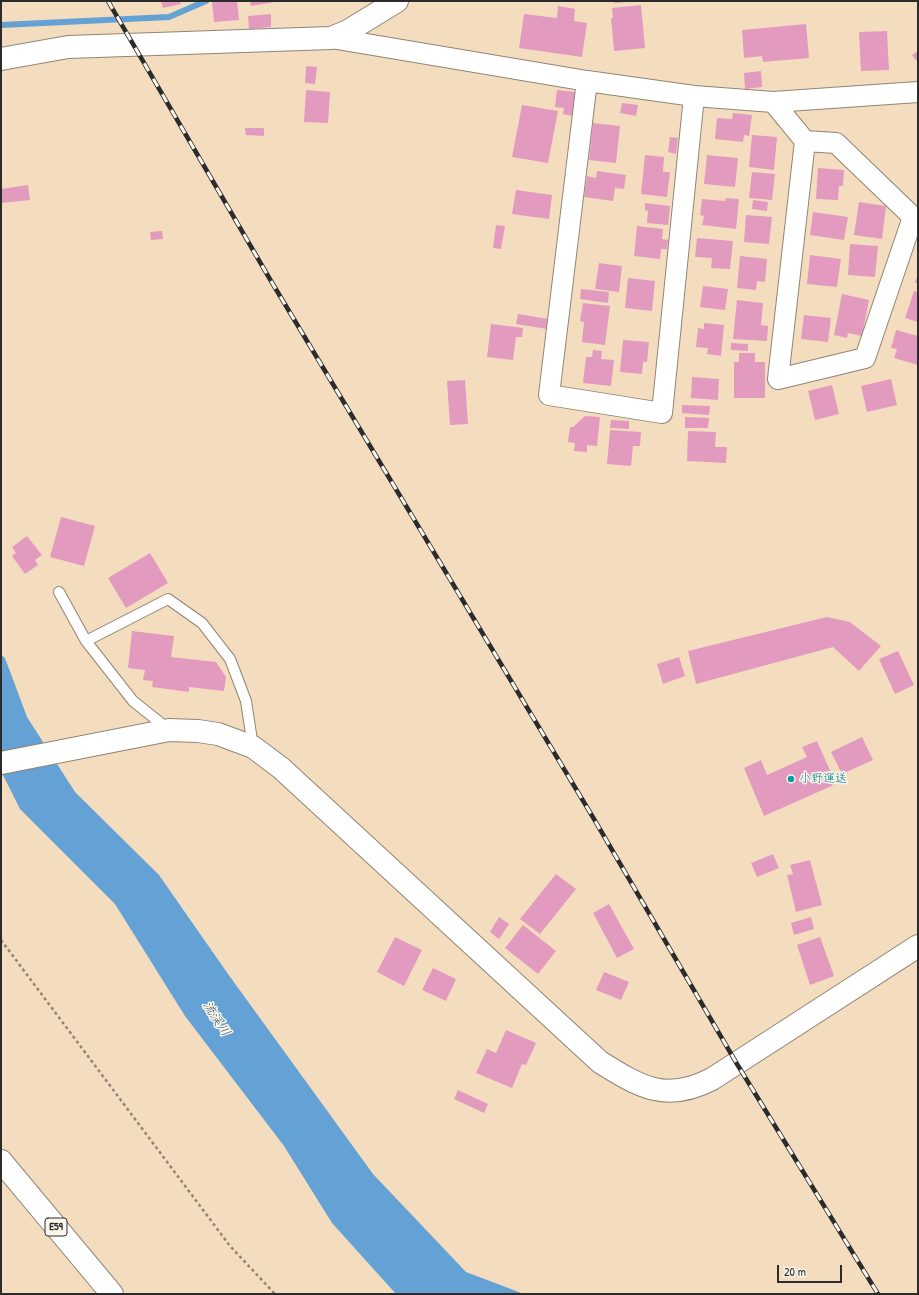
<!DOCTYPE html>
<meta charset="utf-8">
<style>
body{margin:0}
#map{position:relative;width:919px;height:1295px;overflow:hidden;background:#f4ddbf;font-family:"Patrick Hand",sans-serif}
canvas{display:block}
.frame{position:absolute;inset:0;border:2px solid #2b2b2b;pointer-events:none}
.scale{position:absolute;left:777px;top:1265px;width:65px;height:18px;box-sizing:border-box;border:2px solid #2b2b2b;border-top:0;padding-left:5px;font-size:12px;line-height:14px;white-space:nowrap;color:#2b2b2b;-webkit-text-stroke:3px #fbf7ec;paint-order:stroke}
</style>
<div id="map">
<canvas width="919" height="1295"></canvas>
<div class="frame"></div>
<div class="scale">20 m</div>
</div>
<script>
const ctx = document.querySelector('canvas').getContext('2d');
ctx.lineJoin = 'round';
function fill(path, color) {
  ctx.fillStyle = color;
  ctx.fill(path, 'evenodd');
}
function stroke(path, color, width, dash) {
  ctx.strokeStyle = color;
  ctx.lineWidth = width;
  ctx.lineCap = dash ? 'butt' : 'round';
  ctx.setLineDash(dash || []);
  ctx.stroke(path);
}
function write(font, color, halo, rows, align = 'center') {
  ctx.font = font + ' "Patrick Hand","Klee One",sans-serif';
  ctx.lineWidth = 3;
  ctx.setLineDash([]);
  ctx.textBaseline = 'middle';
  ctx.strokeStyle = halo;
  ctx.fillStyle = color;
  for (const [text, x, y, turn = 0] of rows) {
    ctx.save();
    ctx.translate(x, y);
    ctx.rotate((+turn || 0) * Math.PI / 180);
    ctx.textAlign = isNaN(turn) ? turn : align;
    if (halo) ctx.strokeText(text, 0, 0);
    ctx.fillText(text, 0, 0);
    ctx.restore();
  }
}
const water = new Path2D(`
 M 1,655 L 5,658 L 27,717 L 75,792 L 159,875 L 228,974 L 373,1174 L 466,1272 L 524,1294 L 396,1294 L 332,1223 L 284,1146 L 185,1016 L 115,904 L 20,809 L 1,771 Z`);
const stream = new Path2D(`
 M 1,25 L 169,17 L 206,1`);
const building = new Path2D(`
 M 161,1 L 180,1 L 181,4 L 163,8 Z
 M 212,1 L 237,1 L 239,20 L 214,22 Z
 M 250,1 L 275,1 L 275,2 L 251,6 Z
 M 613,1 L 628,1 L 628,2 L 614,3 Z
 M 641,5 L 645,48 L 614,51 L 611,18 L 613,18 L 612,8 Z
 M 558,6 L 575,9 L 574,21 L 587,23 L 582,57 L 519,48 L 524,14 L 557,18 Z
 M 271,14 L 271,27 L 249,29 L 248,16 Z
 M 806,24 L 809,58 L 763,62 L 762,56 L 744,58 L 742,30 Z
 M 887,31 L 889,70 L 861,71 L 859,32 Z
 M 918,51 L 918,63 L 912,55 Z
 M 306,66 L 317,67 L 315,84 L 305,83 Z
 M 761,71 L 762,87 L 745,89 L 744,73 Z
 M 306,90 L 330,92 L 328,123 L 304,122 Z
 M 557,90 L 575,92 L 572,116 L 563,114 L 564,108 L 555,107 Z
 M 622,103 L 638,105 L 636,116 L 620,113 Z
 M 522,105 L 558,111 L 548,163 L 512,157 Z
 M 733,113 L 752,115 L 749,136 L 744,135 L 743,142 L 715,139 L 717,118 L 732,119 Z
 M 593,123 L 620,126 L 616,163 L 589,160 Z
 M 245,128 L 264,128 L 264,136 L 246,135 Z
 M 752,135 L 777,137 L 774,170 L 749,167 Z
 M 670,137 L 678,138 L 676,154 L 668,152 Z
 M 645,155 L 664,157 L 663,172 L 670,172 L 667,197 L 641,194 Z
 M 707,155 L 738,158 L 735,187 L 704,184 Z
 M 818,168 L 844,170 L 843,186 L 839,186 L 838,200 L 816,199 Z
 M 597,171 L 626,175 L 624,189 L 615,188 L 613,201 L 584,197 L 587,176 L 596,178 Z
 M 752,172 L 775,174 L 772,200 L 749,198 Z
 M 28,185 L 30,200 L 1,203 L 1,189 Z
 M 516,190 L 552,195 L 549,219 L 512,214 Z
 M 726,198 L 739,199 L 736,229 L 702,225 L 704,216 L 700,215 L 702,199 L 725,201 Z
 M 753,200 L 768,202 L 767,211 L 752,209 Z
 M 859,202 L 886,206 L 882,239 L 854,235 Z
 M 645,203 L 670,206 L 668,225 L 647,223 L 648,211 L 645,210 Z
 M 813,212 L 848,217 L 844,240 L 810,235 Z
 M 746,215 L 772,217 L 769,244 L 744,242 Z
 M 496,225 L 505,226 L 501,249 L 493,248 Z
 M 637,226 L 663,229 L 662,239 L 668,240 L 667,249 L 661,249 L 660,259 L 634,256 Z
 M 162,231 L 163,239 L 151,240 L 150,232 Z
 M 697,238 L 733,241 L 730,269 L 711,268 L 712,258 L 695,257 Z
 M 850,244 L 878,246 L 875,277 L 848,275 Z
 M 810,255 L 841,259 L 837,287 L 807,284 Z
 M 740,256 L 767,259 L 765,282 L 757,281 L 756,290 L 737,288 Z
 M 599,263 L 622,266 L 619,292 L 595,289 Z
 M 918,273 L 918,283 L 915,283 Z
 M 628,278 L 655,281 L 652,311 L 625,308 Z
 M 703,286 L 728,289 L 725,310 L 700,307 Z
 M 581,289 L 609,292 L 608,303 L 580,299 Z
 M 914,291 L 918,292 L 918,322 L 905,318 Z
 M 842,294 L 869,300 L 862,336 L 848,333 L 847,338 L 834,335 Z
 M 737,300 L 763,303 L 761,325 L 768,326 L 767,341 L 733,339 Z
 M 583,303 L 610,306 L 605,345 L 582,342 L 584,322 L 580,321 Z
 M 518,314 L 548,319 L 547,329 L 516,324 Z
 M 804,315 L 831,318 L 828,342 L 801,339 Z
 M 704,323 L 724,325 L 721,356 L 707,354 L 708,348 L 696,347 L 698,328 L 704,329 Z
 M 491,324 L 523,328 L 522,337 L 516,337 L 513,360 L 487,357 Z
 M 896,330 L 918,336 L 918,365 L 894,358 L 897,349 L 891,348 Z
 M 623,340 L 649,342 L 647,362 L 643,362 L 642,374 L 620,372 Z
 M 731,343 L 748,344 L 748,351 L 731,350 Z
 M 593,350 L 602,351 L 601,359 L 614,360 L 611,386 L 583,383 L 586,357 L 592,357 Z
 M 739,353 L 755,353 L 755,362 L 765,362 L 765,398 L 734,398 L 734,362 L 739,362 Z
 M 692,377 L 719,379 L 718,400 L 691,398 Z
 M 891,379 L 897,405 L 867,412 L 861,386 Z
 M 465,380 L 468,424 L 450,425 L 447,381 Z
 M 832,385 L 839,414 L 815,420 L 808,391 Z
 M 682,405 L 710,406 L 709,415 L 682,413 Z
 M 585,416 L 600,417 L 597,446 L 587,445 L 587,452 L 574,451 L 575,443 L 568,442 L 570,427 L 573,427 Z
 M 685,417 L 709,418 L 708,428 L 685,428 Z
 M 611,420 L 629,421 L 629,429 L 610,428 Z
 M 610,430 L 641,432 L 640,446 L 633,446 L 631,466 L 607,464 Z
 M 688,431 L 716,432 L 715,447 L 727,447 L 726,463 L 687,461 Z
 M 61,517 L 95,526 L 84,566 L 50,557 Z
 M 27,536 L 42,555 L 35,560 L 38,565 L 25,574 L 12,556 L 16,553 L 12,547 Z
 M 150,553 L 168,583 L 126,608 L 108,578 Z
 M 827,617 L 850,622 L 881,646 L 859,671 L 833,647 L 696,684 L 688,651 Z
 M 132,631 L 174,636 L 171,657 L 216,662 L 226,677 L 224,691 L 189,687 L 189,692 L 152,687 L 153,681 L 143,680 L 145,670 L 128,668 Z
 M 898,651 L 914,685 L 895,694 L 879,659 Z
 M 679,657 L 685,676 L 663,684 L 657,664 Z
 M 862,737 L 873,760 L 842,774 L 831,752 Z
 M 817,741 L 836,784 L 764,816 L 744,768 L 761,760 L 767,775 L 807,757 L 802,747 Z
 M 773,854 L 779,868 L 757,877 L 751,863 Z
 M 810,860 L 822,905 L 796,912 L 787,875 L 793,874 L 790,865 Z
 M 556,874 L 576,889 L 540,934 L 520,919 Z
 M 609,904 L 634,949 L 617,958 L 593,913 Z
 M 499,917 L 509,924 L 499,939 L 490,932 Z
 M 811,917 L 814,929 L 794,935 L 791,923 Z
 M 523,925 L 556,951 L 538,974 L 505,948 Z
 M 395,937 L 422,950 L 404,986 L 377,972 Z
 M 820,937 L 834,976 L 810,985 L 797,945 Z
 M 433,968 L 456,979 L 446,1001 L 422,990 Z
 M 604,972 L 629,982 L 621,1000 L 596,990 Z
 M 506,1030 L 536,1043 L 526,1065 L 522,1064 L 512,1088 L 476,1073 L 487,1049 L 496,1053 Z
 M 458,1090 L 488,1104 L 484,1113 L 454,1099 Z`);
const path = new Path2D(`
 M 1,940 L 230,1246 L 275,1294`);
const service = new Path2D(`
 M 59,592 L 86,641 L 133,701 L 168,729
 M 86,641 L 168,599 L 202,623 L 230,659 L 246,701 L 253,747`);
const minor = new Path2D(`
 M 331,38 L 587,81 L 694,96 L 773,102 L 918,92
 M 587,81 L 549,395 L 662,413 L 694,96
 M 773,102 L 805,141 L 836,143 L 913,217 L 918,220
 M 805,141 L 778,379 L 865,358 L 913,217`);
const tertiary = new Path2D(`
 M 1,59 L 68,47 L 331,38 L 348,31 L 397,1
 M 1,763 L 169,730 L 198,731 L 218,734 L 253,747 L 281,768 L 600,1062 C 640,1087 666,1103 712,1079 L 918,946`);
const motorway = new Path2D(`
 M 1,1161 L 112,1294`);
const rail = new Path2D(`
 M 108,1 L 271,281 L 594,819 L 737,1064 L 878,1294`);
const markers = [
 [791,779,4,"#0f9aa8"]
];
const shields = [
 [56,1227,22]
];
const shieldNames = [
 ["E59",56,1227]
];
const cultureNames = [
 ["小野運送",799,779]
];
const waterNames = [
 ["流渓川",216,1019,57]
];
fill(water, '#64a2d6');
stroke(stream, '#64a2d6', 6);
fill(building, '#e39abf');
stroke(service, '#908475', 12);
stroke(minor, '#908475', 22);
stroke(tertiary, '#908475', 24);
stroke(motorway, '#908475', 24);
stroke(path, '#908475', 2.5, [3, 3]);
stroke(service, '#fff', 10);
stroke(minor, '#fff', 20);
stroke(tertiary, '#fff', 22);
stroke(motorway, '#fff', 22);
stroke(rail, '#2b2b2b', 4.5);
stroke(rail, '#fbf7ec', 3, [9]);
for (const [x, y, r, color] of markers) {
  const dot = new Path2D();
  dot.arc(x, y, r, 0, 2 * Math.PI);
  ctx.fillStyle = color;
  ctx.fill(dot);
  stroke(dot, '#fbf7ec', 1.5);
}
for (const [x, y, w] of shields) {
  const box = new Path2D();
  box.roundRect(x - w / 2, y - 9, w, 18, 3);
  ctx.fillStyle = '#fbf7ec';
  ctx.fill(box);
  stroke(box, '#2b2b2b', 1);
}
write('bold 11px', '#2b2b2b', null, shieldNames);
write('12px', '#0d838f', '#fbf7ec', cultureNames, 'left');
write('italic 13px', '#425b6f', '#fbf7ec', waterNames);
</script>
